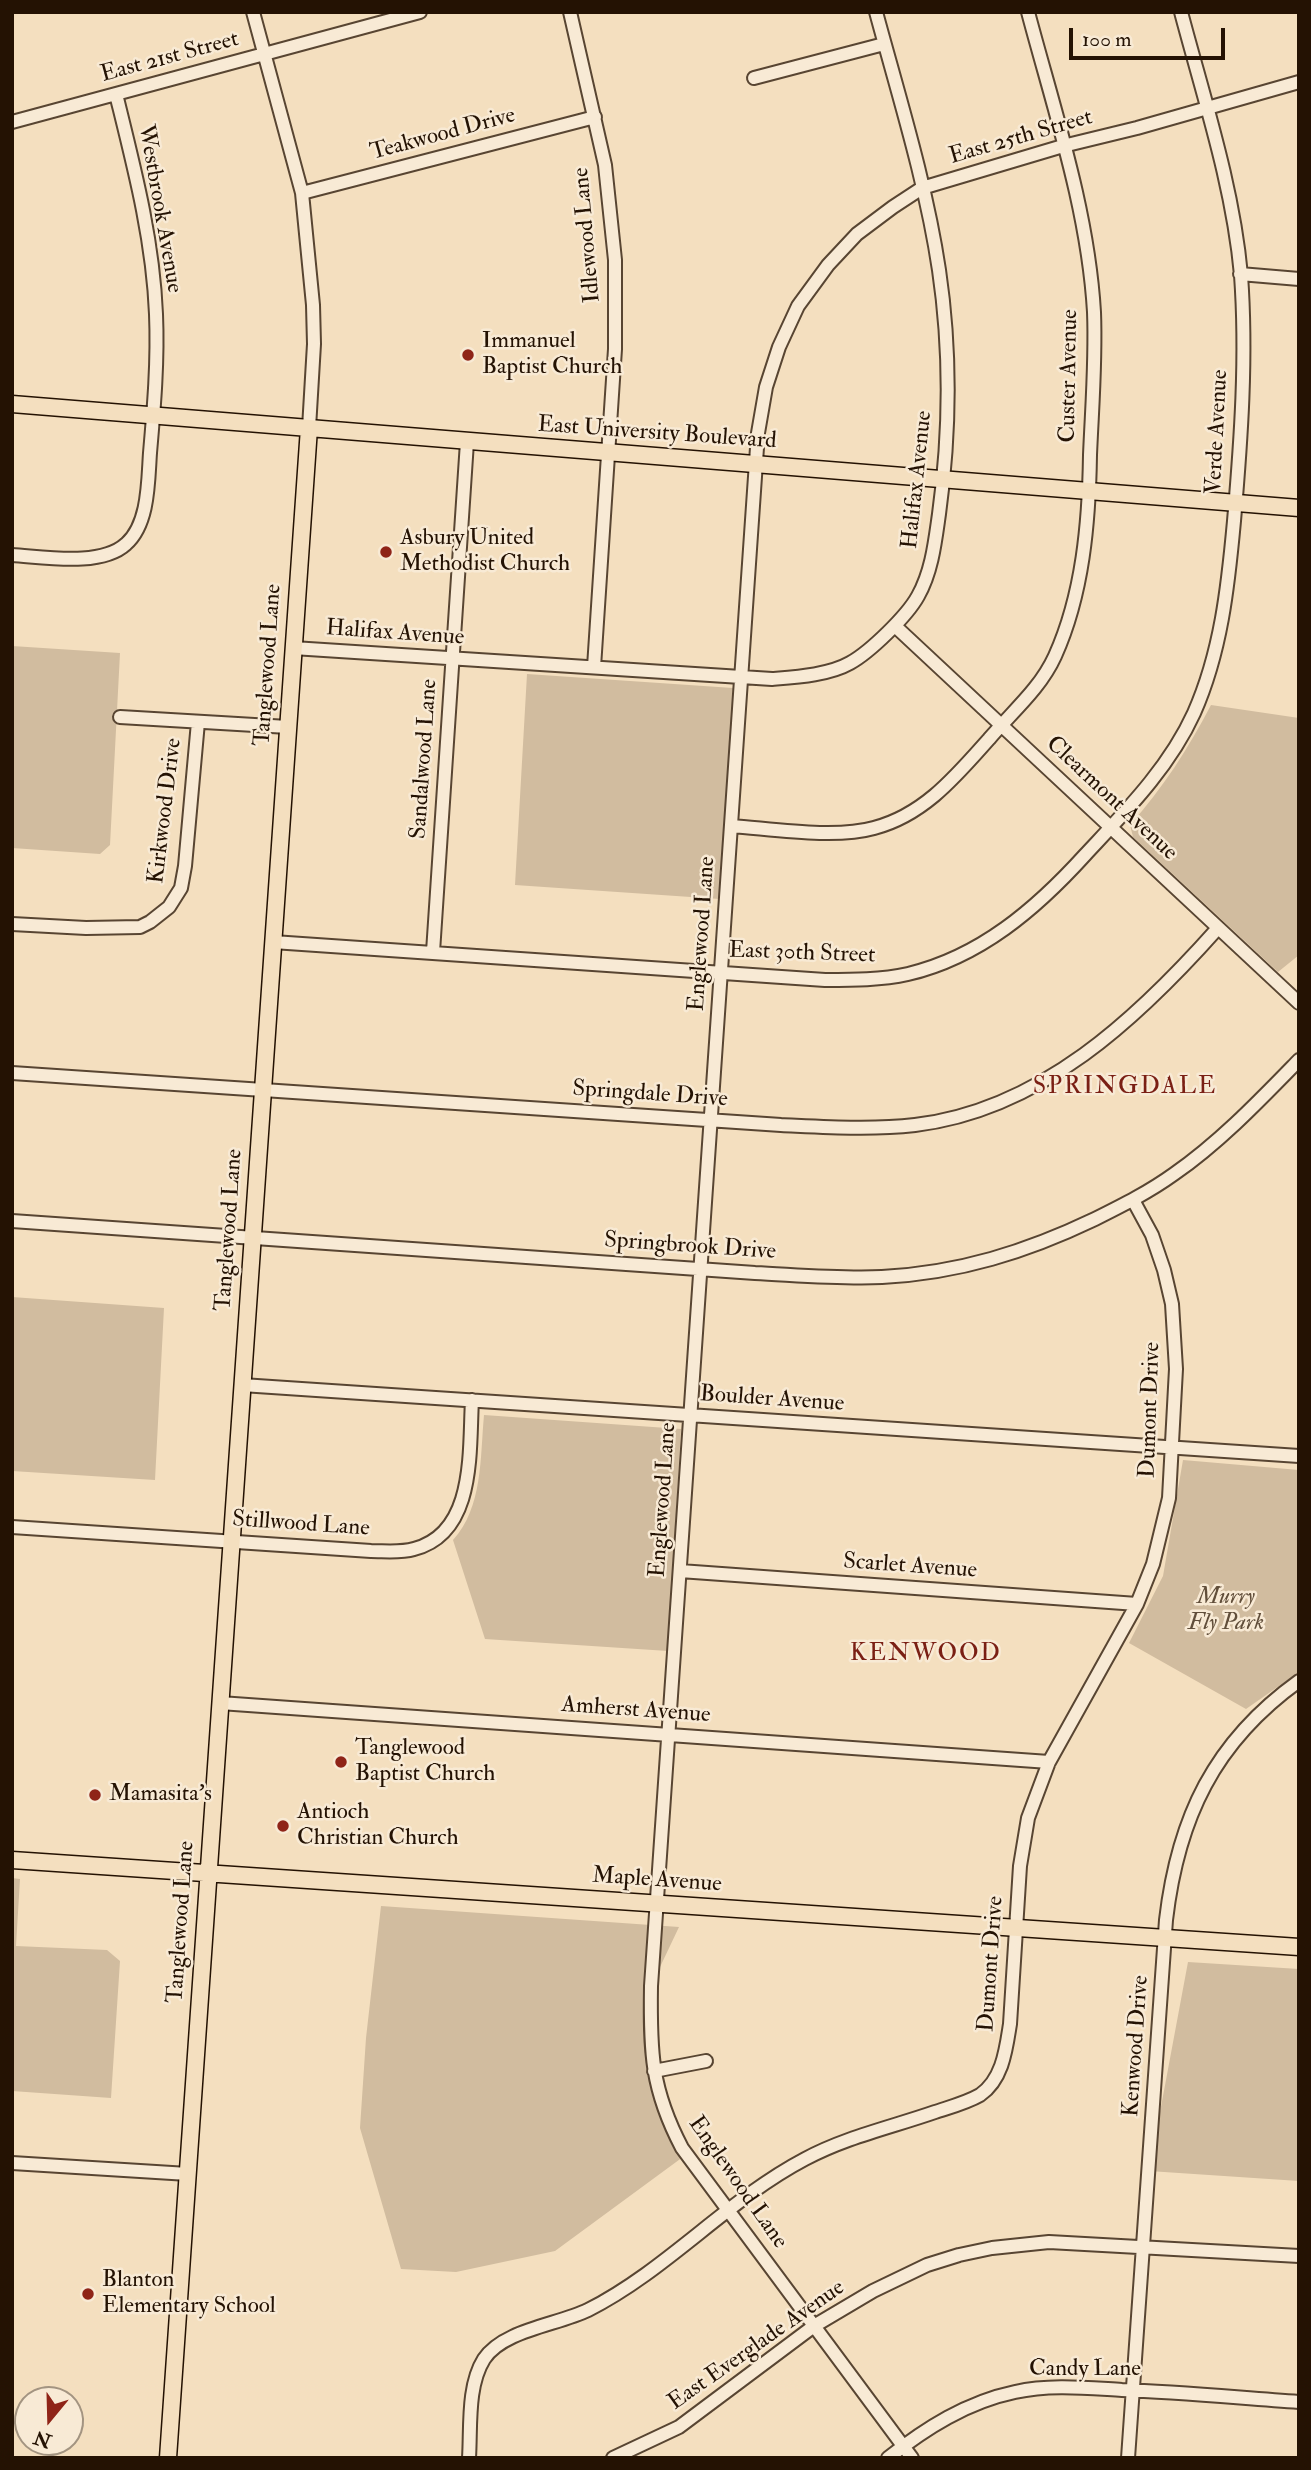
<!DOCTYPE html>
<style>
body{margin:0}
#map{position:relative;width:1311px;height:2470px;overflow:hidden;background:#f4dfbf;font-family:"IM FELL Double Pica",serif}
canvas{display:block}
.frame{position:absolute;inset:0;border:14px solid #241203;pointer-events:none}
.north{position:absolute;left:14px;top:2386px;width:70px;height:70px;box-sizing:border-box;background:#f8ead5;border:2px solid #a39481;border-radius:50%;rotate:199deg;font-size:19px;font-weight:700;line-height:28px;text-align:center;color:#241203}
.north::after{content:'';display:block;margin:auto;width:24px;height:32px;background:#8f2418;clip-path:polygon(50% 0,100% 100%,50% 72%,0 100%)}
.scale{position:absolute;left:1069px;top:28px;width:156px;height:32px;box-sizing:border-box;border:4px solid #241203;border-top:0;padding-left:9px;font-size:21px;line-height:24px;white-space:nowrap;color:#241203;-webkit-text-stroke:5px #f8ead5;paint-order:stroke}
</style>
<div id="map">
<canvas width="1311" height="2470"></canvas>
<div class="frame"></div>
<div class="north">N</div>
<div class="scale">100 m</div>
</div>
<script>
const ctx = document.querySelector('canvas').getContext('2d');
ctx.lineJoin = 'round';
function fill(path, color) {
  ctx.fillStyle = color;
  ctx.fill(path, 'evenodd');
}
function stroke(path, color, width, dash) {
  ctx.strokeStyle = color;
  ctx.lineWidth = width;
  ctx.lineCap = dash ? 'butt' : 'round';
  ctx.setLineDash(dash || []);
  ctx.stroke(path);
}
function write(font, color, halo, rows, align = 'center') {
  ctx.font = font + ' "IM FELL Double Pica",serif';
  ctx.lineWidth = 5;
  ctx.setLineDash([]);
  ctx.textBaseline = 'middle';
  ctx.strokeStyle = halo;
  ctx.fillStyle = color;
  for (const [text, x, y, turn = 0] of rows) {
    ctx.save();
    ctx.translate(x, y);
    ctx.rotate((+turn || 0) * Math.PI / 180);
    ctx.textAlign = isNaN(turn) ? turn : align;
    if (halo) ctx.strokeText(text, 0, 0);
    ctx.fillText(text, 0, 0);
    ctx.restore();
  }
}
const green = new Path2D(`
 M 12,646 L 120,653 L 110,845 L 100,854 L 12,848 Z
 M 527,674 L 733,688 L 720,899 L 515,885 Z
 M 1211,705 L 1299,718 L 1299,955 L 1278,972 L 1133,837 L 1130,825 C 1163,788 1188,749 1211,705 Z
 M 12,1297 L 164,1308 L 155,1480 L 12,1471 Z
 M 484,1415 L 681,1429 L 668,1651 L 485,1639 L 453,1540 C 483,1507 480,1458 484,1415 Z
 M 1183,1460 L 1299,1470 L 1299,1672 L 1246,1709 L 1129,1643 L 1163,1576 Z
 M 12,1878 L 20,1879 L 16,1946 L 107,1950 L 120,1961 L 111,2098 L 12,2091 Z
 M 381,1906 L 679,1927 L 651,1986 L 654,2071 L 687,2154 L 555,2251 L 456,2272 L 401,2269 L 360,2128 L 366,2038 Z
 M 1188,1962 L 1299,1969 L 1299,2181 L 1149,2171 Z`);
const minor = new Path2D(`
 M 253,12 L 302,193 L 313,305 L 314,344 L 309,428
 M 570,12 L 605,165 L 615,260 L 615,349 L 594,667
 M 754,78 L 884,44
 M 12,122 L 420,12
 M 302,193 L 595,117
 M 1240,274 L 1299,279
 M 12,555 C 45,557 101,567 126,544 C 149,524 148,481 150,453 C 154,407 158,361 156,314 C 153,239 134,167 116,94
 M 895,626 L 1299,1003
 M 293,648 L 772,679 C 796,677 829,675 850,663 C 870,652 907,616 918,596 C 932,571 935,542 939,514 C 950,434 951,351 939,270 C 926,183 899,97 876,12
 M 120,717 L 288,727
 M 732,826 C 773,829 835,839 874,828 C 924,815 956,776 989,739 C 1012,712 1040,689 1055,656 C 1083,594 1089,522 1090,455 C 1092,407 1096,360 1094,312 C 1088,210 1054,110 1028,12
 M 12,924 L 86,928 L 140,927 L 150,922 L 169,907 L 181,888 L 185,866 L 198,722
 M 273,942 L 825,980 C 853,980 881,980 908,974 C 980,957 1036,909 1085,855 C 1125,812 1169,768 1194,713 C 1221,652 1228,587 1234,521 C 1241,440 1247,357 1241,275 C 1233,186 1204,99 1181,12
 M 433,952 L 467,442
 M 12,1073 L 781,1125 C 826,1127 871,1130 915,1125 C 1041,1110 1138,1018 1218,928
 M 12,1221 L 755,1273 C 797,1275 840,1279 882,1277 C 959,1273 1026,1252 1095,1219 C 1123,1205 1149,1192 1174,1174 C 1220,1142 1260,1100 1299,1060
 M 242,1385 L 1299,1456
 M 12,1527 L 371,1551 C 385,1551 400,1553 414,1549 C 476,1533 469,1451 472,1400
 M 680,1571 L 1137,1604
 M 220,1703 L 1049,1762
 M 654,2071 L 706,2061
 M 12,2163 L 188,2174
 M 469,2458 C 471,2427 467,2386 484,2359 C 503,2330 557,2325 588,2310 C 667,2270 727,2200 805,2159 C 846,2137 892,2127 935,2112 C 950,2107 966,2103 980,2095 C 1003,2079 1006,2049 1010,2024 L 1020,1866 L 1028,1818 L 1049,1762 L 1137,1604 L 1153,1564 L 1169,1498 L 1176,1369 L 1172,1304 L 1164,1270 L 1152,1235 L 1133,1200
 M 613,2458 L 679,2427 L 814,2326 L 873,2291 L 927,2265 L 959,2255 L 992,2248 L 1049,2242 L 1299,2256
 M 888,2458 C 926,2428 967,2402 1015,2392 C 1050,2384 1087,2388 1122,2390 C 1181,2392 1240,2398 1299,2402
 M 912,2458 L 682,2148 C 651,2089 650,2052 651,1986 L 758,433 L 766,387 L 779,347 L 798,306 L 828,265 L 857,234 L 893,207 L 922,188 L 1063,146 L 1137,128 L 1299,82
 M 1128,2458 L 1166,1920 C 1178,1818 1214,1742 1299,1681`);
const major = new Path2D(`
 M 12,404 L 1299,508
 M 12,1860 L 1299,1947
 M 168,2458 L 309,428`);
const markers = [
 [468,355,7,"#8f2418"],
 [386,552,7,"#8f2418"],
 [341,1762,7,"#8f2418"],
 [95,1795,7,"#8f2418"],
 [283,1826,7,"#8f2418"],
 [88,2294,7,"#8f2418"]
];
const streetNames = [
 ["East 21st Street",170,58,-15],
 ["Teakwood Drive",443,135,-15],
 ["East 25th Street",1021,138,-16],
 ["Westbrook Avenue",159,209,80],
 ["Idlewood Lane",588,235,-95],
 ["Custer Avenue",1070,376,-89],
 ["Verde Avenue",1218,432,-87],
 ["East University Boulevard",657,434,4],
 ["Halifax Avenue",918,480,-84],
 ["Halifax Avenue",395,634,4],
 ["Tanglewood Lane",269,665,-86],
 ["Sandalwood Lane",425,759,-86],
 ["Clearmont Avenue",1111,799,43],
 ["Kirkwood Drive",166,811,-83],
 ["Englewood Lane",703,934,-86],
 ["East 30th Street",802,954,2],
 ["Springdale Drive",650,1095,4],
 ["Tanglewood Lane",230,1230,-86],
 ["Springbrook Drive",690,1247,4],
 ["Boulder Avenue",772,1400,4],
 ["Dumont Drive",1151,1410,-88],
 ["Englewood Lane",664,1500,-86],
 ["Stillwood Lane",301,1525,4],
 ["Scarlet Avenue",910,1567,4],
 ["Amherst Avenue",636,1711,4],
 ["Maple Avenue",657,1881,4],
 ["Tanglewood Lane",182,1922,-86],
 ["Dumont Drive",992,1964,-86],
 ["Kenwood Drive",1137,2046,-86],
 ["Englewood Lane",737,2183,55],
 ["East Everglade Avenue",757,2346,-35],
 ["Candy Lane",1085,2370]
];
const poiNames = [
 ["Immanuel",482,342],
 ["Baptist Church",482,368],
 ["Asbury United",400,539],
 ["Methodist Church",400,565],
 ["Tanglewood",355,1749],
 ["Baptist Church",355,1775],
 ["Mamasita's",109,1795],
 ["Antioch",297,1813],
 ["Christian Church",297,1839],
 ["Blanton",102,2281],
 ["Elementary School",102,2307]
];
const parkNames = [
 ["Murry",1226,1598],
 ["Fly Park",1226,1624]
];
const neighbourhoodNames = [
 ["SPRINGDALE",1125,1088],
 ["KENWOOD",926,1655]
];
fill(green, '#d1bc9f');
stroke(minor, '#584532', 16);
stroke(major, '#241203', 19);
stroke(minor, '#f8ead5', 12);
stroke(major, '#f4dfbf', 16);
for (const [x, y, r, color] of markers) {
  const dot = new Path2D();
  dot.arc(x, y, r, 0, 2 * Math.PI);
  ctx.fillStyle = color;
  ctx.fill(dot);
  stroke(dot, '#f8ead5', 2.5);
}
write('23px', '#241203', '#f8ead5', streetNames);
write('23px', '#241203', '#f8ead5', poiNames, 'left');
write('italic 23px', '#614e3a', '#f8ead5', parkNames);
ctx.letterSpacing = '2px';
write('24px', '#7a1f14', '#f8ead5', neighbourhoodNames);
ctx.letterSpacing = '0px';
</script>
